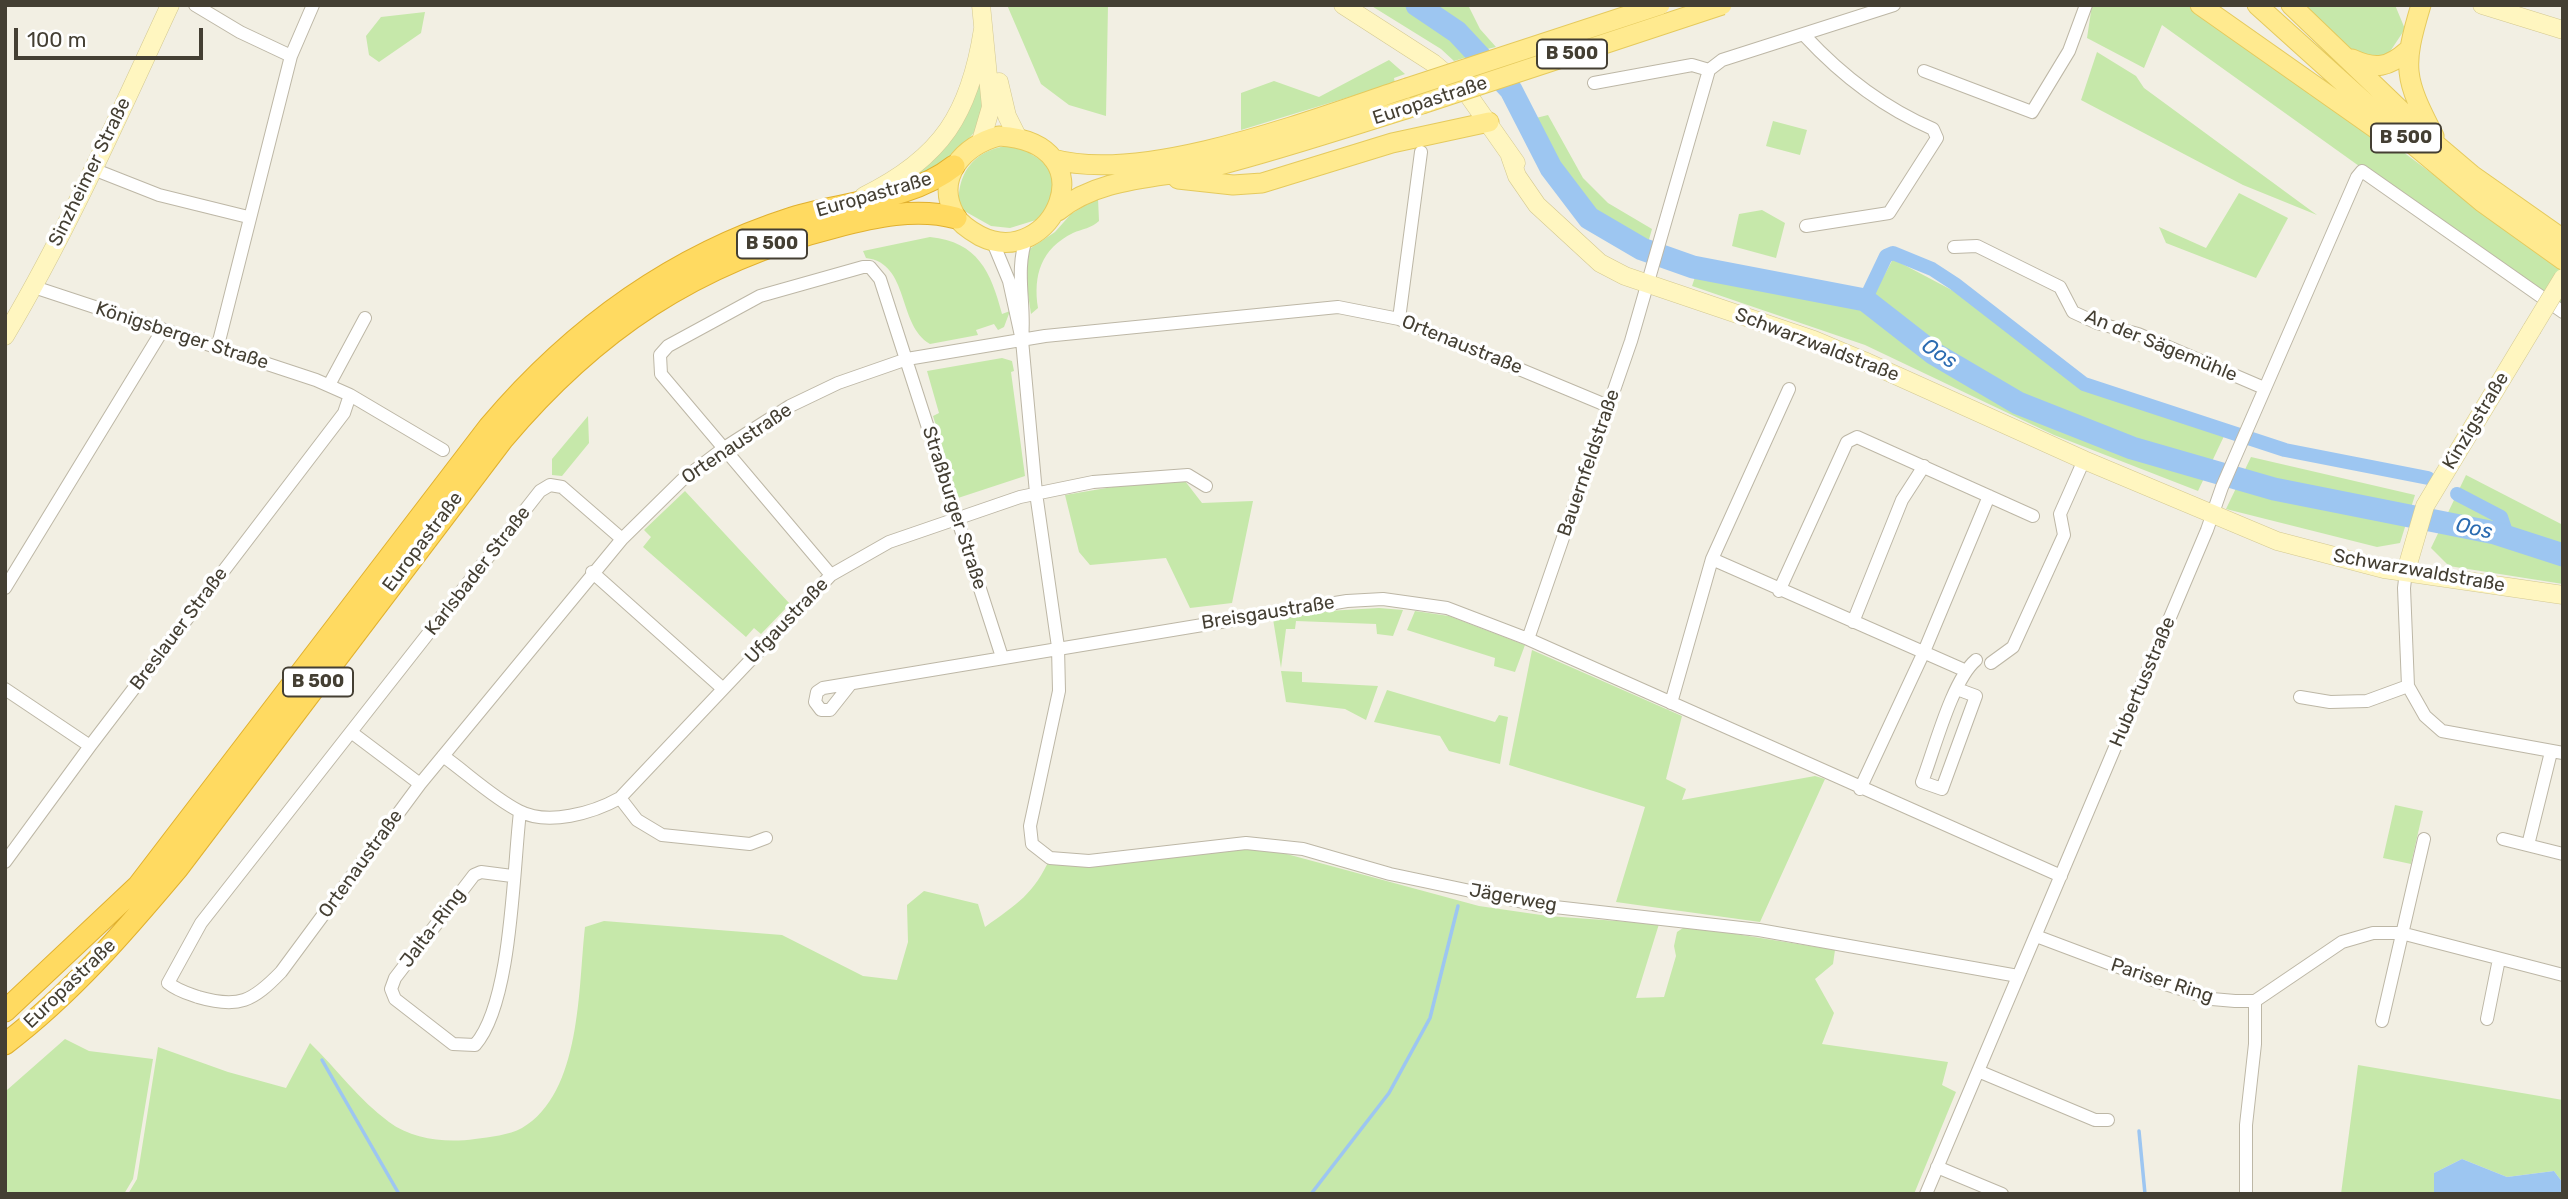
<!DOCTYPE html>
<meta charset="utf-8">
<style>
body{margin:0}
#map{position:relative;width:2568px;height:1199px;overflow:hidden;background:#f2efe3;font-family:Rubik,sans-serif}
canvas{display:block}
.frame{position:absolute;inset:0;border:7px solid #443f33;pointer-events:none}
.scale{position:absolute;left:14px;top:28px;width:189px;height:32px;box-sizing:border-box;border:4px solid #443f33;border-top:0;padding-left:9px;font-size:21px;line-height:24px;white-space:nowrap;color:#443f33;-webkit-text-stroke:5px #fff;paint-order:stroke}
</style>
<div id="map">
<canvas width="2568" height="1199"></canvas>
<div class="frame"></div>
<div class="scale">100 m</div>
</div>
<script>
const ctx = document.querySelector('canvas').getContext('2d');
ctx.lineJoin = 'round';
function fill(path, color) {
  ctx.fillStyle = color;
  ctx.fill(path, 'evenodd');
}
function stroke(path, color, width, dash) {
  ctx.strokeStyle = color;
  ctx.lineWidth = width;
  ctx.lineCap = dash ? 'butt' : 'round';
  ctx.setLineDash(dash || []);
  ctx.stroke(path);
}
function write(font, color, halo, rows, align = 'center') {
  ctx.font = font + ' Rubik,sans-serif';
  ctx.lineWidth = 7;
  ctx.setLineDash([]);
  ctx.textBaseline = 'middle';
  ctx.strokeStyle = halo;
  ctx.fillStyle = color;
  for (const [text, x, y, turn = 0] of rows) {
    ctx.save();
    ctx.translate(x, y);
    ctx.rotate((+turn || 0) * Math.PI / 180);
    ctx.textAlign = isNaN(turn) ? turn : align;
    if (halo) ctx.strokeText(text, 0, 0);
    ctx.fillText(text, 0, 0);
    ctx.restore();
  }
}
const green = new Path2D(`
 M 1007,5 L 1108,5 L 1106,116 L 1069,105 L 1041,84 Z
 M 1370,5 L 1407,5 L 1453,34 L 1474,55 L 1454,61 L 1441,49 Z
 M 1431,5 L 1468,5 L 1480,29 L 1496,47 L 1483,50 Z
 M 2092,5 L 2195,5 L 2344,108 L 2563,271 L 2563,312 L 2162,25 L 2144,68 L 2087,38 Z
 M 2302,5 L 2395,5 L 2405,29 L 2383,62 L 2353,56 Z
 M 425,12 L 421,33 L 379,62 L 369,55 L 366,36 L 381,17 Z
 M 2097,52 L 2136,76 L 2144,88 L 2317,215 L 2243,185 L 2081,100 Z
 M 1389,60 L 1405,74 L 1394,78 L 1395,83 L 1241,130 L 1241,93 L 1274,81 L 1319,97 Z
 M 982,71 C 983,81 987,94 986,104 C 984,138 936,168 908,180 Z
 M 1548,115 L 1583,178 L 1608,203 L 1652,229 L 1648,243 L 1590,207 L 1573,189 L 1536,118 Z
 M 1773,121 L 1807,130 L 1800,155 L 1766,146 Z
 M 1007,146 L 1026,151 L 1054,168 L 1052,204 L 1036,220 L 1010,228 L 991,226 L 959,208 C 956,175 973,150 1007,146 Z
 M 2239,193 L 2288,218 L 2256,278 L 2166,243 L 2159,227 L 2206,248 Z
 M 1098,198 L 1099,221 C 1092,228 1082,229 1073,233 C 1041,249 1033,275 1038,308 L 1031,314 L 1025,274 L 1028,250 L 1055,232 L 1071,214 Z
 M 1762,210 L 1785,223 L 1776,258 L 1732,246 L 1739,214 Z
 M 930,237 C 978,242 991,272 1002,314 L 1010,311 L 1004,327 L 998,330 L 994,324 L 976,330 L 978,335 L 930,344 C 897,325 910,263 866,258 L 863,251 Z
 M 1893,259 L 1963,296 L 2083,387 L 2225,434 L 2198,491 L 2054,435 L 1865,345 L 1692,286 L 1696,274 L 1867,307 Z
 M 1002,358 L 1012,361 L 1014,371 L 1011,372 L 1025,476 L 958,498 L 933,416 L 939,413 L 927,371 Z
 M 588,416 L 589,443 L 562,476 L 552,475 L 552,459 Z
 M 2251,457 L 2415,495 L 2400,543 L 2377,547 L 2226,509 Z
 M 2466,475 L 2563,525 L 2563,584 L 2449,566 L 2431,548 Z
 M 1148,481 L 1185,481 L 1202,503 L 1253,501 L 1232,603 L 1190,608 L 1166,558 L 1090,565 L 1079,552 L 1065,495 Z
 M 685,491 L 790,604 L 761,634 L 754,628 L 746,637 L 643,547 L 651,537 L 644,530 Z
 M 1379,608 L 1403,610 L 1393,636 L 1377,634 L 1376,624 L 1296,621 L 1295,629 L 1286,629 L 1281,668 L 1273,619 L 1327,611 Z
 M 1415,611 L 1449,616 L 1525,645 L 1515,672 L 1494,666 L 1495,658 L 1407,630 Z
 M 1532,650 L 1682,716 L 1666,779 L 1686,789 L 1682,800 L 1815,776 L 1825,779 L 1760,922 L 1616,902 L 1645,807 L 1509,765 Z
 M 1281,671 L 1302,672 L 1302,682 L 1378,686 L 1366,720 L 1345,709 L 1286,702 Z
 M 1387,690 L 1495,722 L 1499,715 L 1508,717 L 1500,764 L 1449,751 L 1440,736 L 1374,722 Z
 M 2395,805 L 2423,811 L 2411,864 L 2383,858 Z
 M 1246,843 L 1479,906 L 1548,916 L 1659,924 L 1636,998 L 1664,997 L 1676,956 L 1674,946 L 1677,932 L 1686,926 L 1835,950 L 1833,964 L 1815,979 L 1834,1013 L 1822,1044 L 1948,1062 L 1942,1085 L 1956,1092 L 1914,1194 L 128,1194 L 137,1179 L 158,1047 L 228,1072 L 286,1088 L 310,1043 C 336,1068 359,1100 389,1122 C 413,1140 447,1143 475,1139 C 490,1137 509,1135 522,1128 C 582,1093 578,987 585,927 L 604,921 L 782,935 L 863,976 L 897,980 L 908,942 L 907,905 L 924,891 L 978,904 L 985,927 C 1017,904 1034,894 1050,858 L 1089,861 Z
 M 65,1039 L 89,1051 L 153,1059 L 133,1179 L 124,1194 L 5,1194 L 7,1090 Z
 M 2358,1065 L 2563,1100 L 2563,1183 L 2554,1171 L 2507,1177 L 2462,1159 L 2434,1173 L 2434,1194 L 2341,1194 Z`);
const water = new Path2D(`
 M 2462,1159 L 2507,1177 L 2554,1171 L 2563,1183 L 2563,1194 L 2434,1194 L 2434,1173 Z`);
const stream = new Path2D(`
 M 322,1060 L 399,1194
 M 2139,1131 L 2145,1194
 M 1311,1194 L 1389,1093 L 1430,1018 L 1458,906`);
const canal = new Path2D(`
 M 1865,300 L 1886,256 L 1893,253 L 1932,269 L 1955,284 L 2084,384 L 2285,450 L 2428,478
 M 2457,494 L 2501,517 L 2508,538`);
const river = new Path2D(`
 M 1417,5 L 1457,32 L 1511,90 L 1551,168 L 1589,218 L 1642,249 L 1693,267 L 1865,300 L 1933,353 L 2018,403 L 2132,448 L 2274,489 L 2495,533 L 2563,555`);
const street = new Path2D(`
 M 195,5 L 240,32 L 291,56
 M 1805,36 C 1842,76 1882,107 1933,129 L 1937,138 L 1889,213 L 1806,226
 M 1924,71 L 2032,112 L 2069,51 L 2086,5
 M 1594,83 L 1692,65 L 1709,70
 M 93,169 L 159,195 L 248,217
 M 1027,236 C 1014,271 1026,304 1022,340 L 1036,493 L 1058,647 L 1059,691 L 1030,826 L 1032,844 L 1050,858 L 1089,861 L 1246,843 L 1303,849 L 1390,874 L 1537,905 L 1759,930 L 2018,976
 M 992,240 L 1009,281 L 1021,336
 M 1954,247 L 1977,246 L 2060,287 L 2073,312 L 2097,323 L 2138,334 L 2264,388
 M 34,287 L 316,380 L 350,395 L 443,450
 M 1399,319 L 1421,152
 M 217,349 L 291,56 L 313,5
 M 329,385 L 365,318
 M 622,539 L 562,487 L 550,485 L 540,491 L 201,923 L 168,983 C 178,991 187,993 198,997 C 239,1009 253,1001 281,972 L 420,784 L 622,539 L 682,480 L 724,448 L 790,406 L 838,383 L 907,359 L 1045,336 L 1338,307 L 1399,319 L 1608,406
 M 1712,559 L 1964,670
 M 2406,571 L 2404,588 L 2408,686 L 2425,716 L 2442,731 L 2563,753
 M 592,572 L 721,687
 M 831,575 L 661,374 L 660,355 L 668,346 L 760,296 L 863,267 L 870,267 L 880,279 L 1002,657
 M 5,588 L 162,331
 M 1779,591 L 1847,442 L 1857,437 L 2033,516
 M 1853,622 L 1902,500 L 1924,466
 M 1528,639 L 1631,341 L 1709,70 L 1722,60 L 1894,5
 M 1991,663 L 2013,647 L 2064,535 L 2060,514 L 2084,460
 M 849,686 L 830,710 L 821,710 L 815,702 L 817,692 L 823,688 L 1347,601 L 1383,599 L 1447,608 L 1528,639 L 2061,876
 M 5,689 L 90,746
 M 1957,689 L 1976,696 L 1942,789 L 1922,782 C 1934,751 1952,680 1976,660
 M 2300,697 L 2330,702 L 2367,701 L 2408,686
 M 1671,703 L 1712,559 L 1789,389
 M 351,732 L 420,784
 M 443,756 C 467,773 492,797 519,811 C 548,826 593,813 620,798 L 831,575 L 889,542 L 1020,497 L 1093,482 L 1188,475 L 1206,486
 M 1860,789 L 1923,654 L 1989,496
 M 620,798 L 637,820 L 662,835 L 750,844 L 766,838
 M 2503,839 L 2563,854
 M 2528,845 L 2551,752
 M 5,862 L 90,746 L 344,413 L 350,395
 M 512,876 L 481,872 L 474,875 L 395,978 L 391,989 L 395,999 L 453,1044 L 475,1045 C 512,1003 513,870 520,812
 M 2036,936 L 2153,980 L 2212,999 L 2235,1001 L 2255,1001 L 2342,942 L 2373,933 L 2401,933 L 2563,975
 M 2487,1019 L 2499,959
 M 2382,1021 L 2424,839
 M 1978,1071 L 2095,1120 L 2108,1120
 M 1937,1167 L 2002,1194
 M 1926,1194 L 2207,530 L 2222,487 L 2357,177 L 2362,171 L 2563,312
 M 2246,1194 L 2246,1125 L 2255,1044 L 2255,1001`);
const secondary = new Path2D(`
 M 1343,5 L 1433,63 L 1464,89 L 1516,163
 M 2482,5 L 2563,30
 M 999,82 L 1007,116 L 1018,138
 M 981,141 L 991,107 L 981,5
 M 1510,156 L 1517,176 L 1537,205 L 1600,263 L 1625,276 L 1814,340 L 1864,361 L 2084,460 L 2277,541 L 2384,569 L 2563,595
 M 864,196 C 942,158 970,113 983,29
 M 5,336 C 68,230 118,117 170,5
 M 2406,571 L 2425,506 L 2532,329`);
const primary = new Path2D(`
 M 2200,5 L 2389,138
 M 2257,5 L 2398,132 L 2482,202 L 2563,260
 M 2291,5 L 2439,147 L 2472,175 L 2563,239
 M 2421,5 C 2402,68 2404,78 2434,136
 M 2352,59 C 2376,70 2389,67 2407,51
 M 999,136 C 1112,143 1052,272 980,236 C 971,231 960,224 955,215 C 934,177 964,145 999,136 Z
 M 1053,159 C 1145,185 1316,118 1407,88
 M 1178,179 L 1233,185 L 1262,183 L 1392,143 L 1489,122
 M 1058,211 C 1102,175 1163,179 1216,166 C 1286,148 1354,125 1422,104`);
const highway = new Path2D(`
 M 5,1011 L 138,886 L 489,427 C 571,330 670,257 792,218 C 844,201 910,201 954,166
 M 5,1044 C 71,994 125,931 178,868 L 503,439 C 595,330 696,262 835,227 C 873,217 917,207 956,218`);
const secondaryBridge = new Path2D(`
 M 2532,329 L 2563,278`);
const primaryBridge = new Path2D(`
 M 1407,88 L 1660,5
 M 1422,104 L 1722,5`);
const shields = [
 [1572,54,70],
 [2406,138,70],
 [772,244,70],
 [318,682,70]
];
const shieldNames = [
 ["B 500",1572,54],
 ["B 500",2406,138],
 ["B 500",772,244],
 ["B 500",318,682]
];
const streetNames = [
 ["Europastraße",1430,101,-18],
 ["Sinzheimer Straße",90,172,-64],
 ["Europastraße",874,195,-16],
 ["Königsberger Straße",182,336,18],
 ["Ortenaustraße",1462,345,22],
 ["Schwarzwaldstraße",1817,345,21],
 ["An der Sägemühle",2161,346,22],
 ["Kinzigstraße",2476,421,-59],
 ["Ortenaustraße",737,444,-34],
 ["Bauernfeldstraße",1589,463,-71],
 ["Straßburger Straße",954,508,72],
 ["Europastraße",423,542,-53],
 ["Karlsbader Straße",478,571,-52],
 ["Schwarzwaldstraße",2419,571,10],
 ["Breisgaustraße",1268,613,-9],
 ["Ufgaustraße",787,621,-46],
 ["Breslauer Straße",179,629,-53],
 ["Hubertusstraße",2143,682,-67],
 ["Ortenaustraße",361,864,-54],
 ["Jägerweg",1513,898,10],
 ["Jalta-Ring",433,928,-53],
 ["Pariser Ring",2162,981,18],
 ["Europastraße",70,984,-44]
];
const waterNames = [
 ["Oos",1939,354,33],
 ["Oos",2474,529,12]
];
fill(green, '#c6e8aa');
fill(water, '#9dc6f1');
stroke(stream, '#9dc6f1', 3.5);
stroke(canal, '#9dc6f1', 14);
stroke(river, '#9dc6f1', 23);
stroke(street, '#bdb7a6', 14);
stroke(secondary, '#d3c891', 19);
stroke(primary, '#e5ca5d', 21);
stroke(highway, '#e0b02f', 23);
stroke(street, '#fff', 12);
stroke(secondary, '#fff6c0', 18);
stroke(primary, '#ffea8f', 19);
stroke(highway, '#ffda61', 21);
stroke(secondaryBridge, '#d3c891', 19, []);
stroke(primaryBridge, '#e5ca5d', 21, []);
stroke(secondaryBridge, '#fff6c0', 18);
stroke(primaryBridge, '#ffea8f', 19);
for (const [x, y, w] of shields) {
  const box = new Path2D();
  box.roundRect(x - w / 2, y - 14.5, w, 29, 5);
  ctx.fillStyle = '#fff';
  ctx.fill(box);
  stroke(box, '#443f33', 2);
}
write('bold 18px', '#443f33', null, shieldNames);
write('19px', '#443f33', '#fff', streetNames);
write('italic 21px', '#2b6bb1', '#fff', waterNames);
</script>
